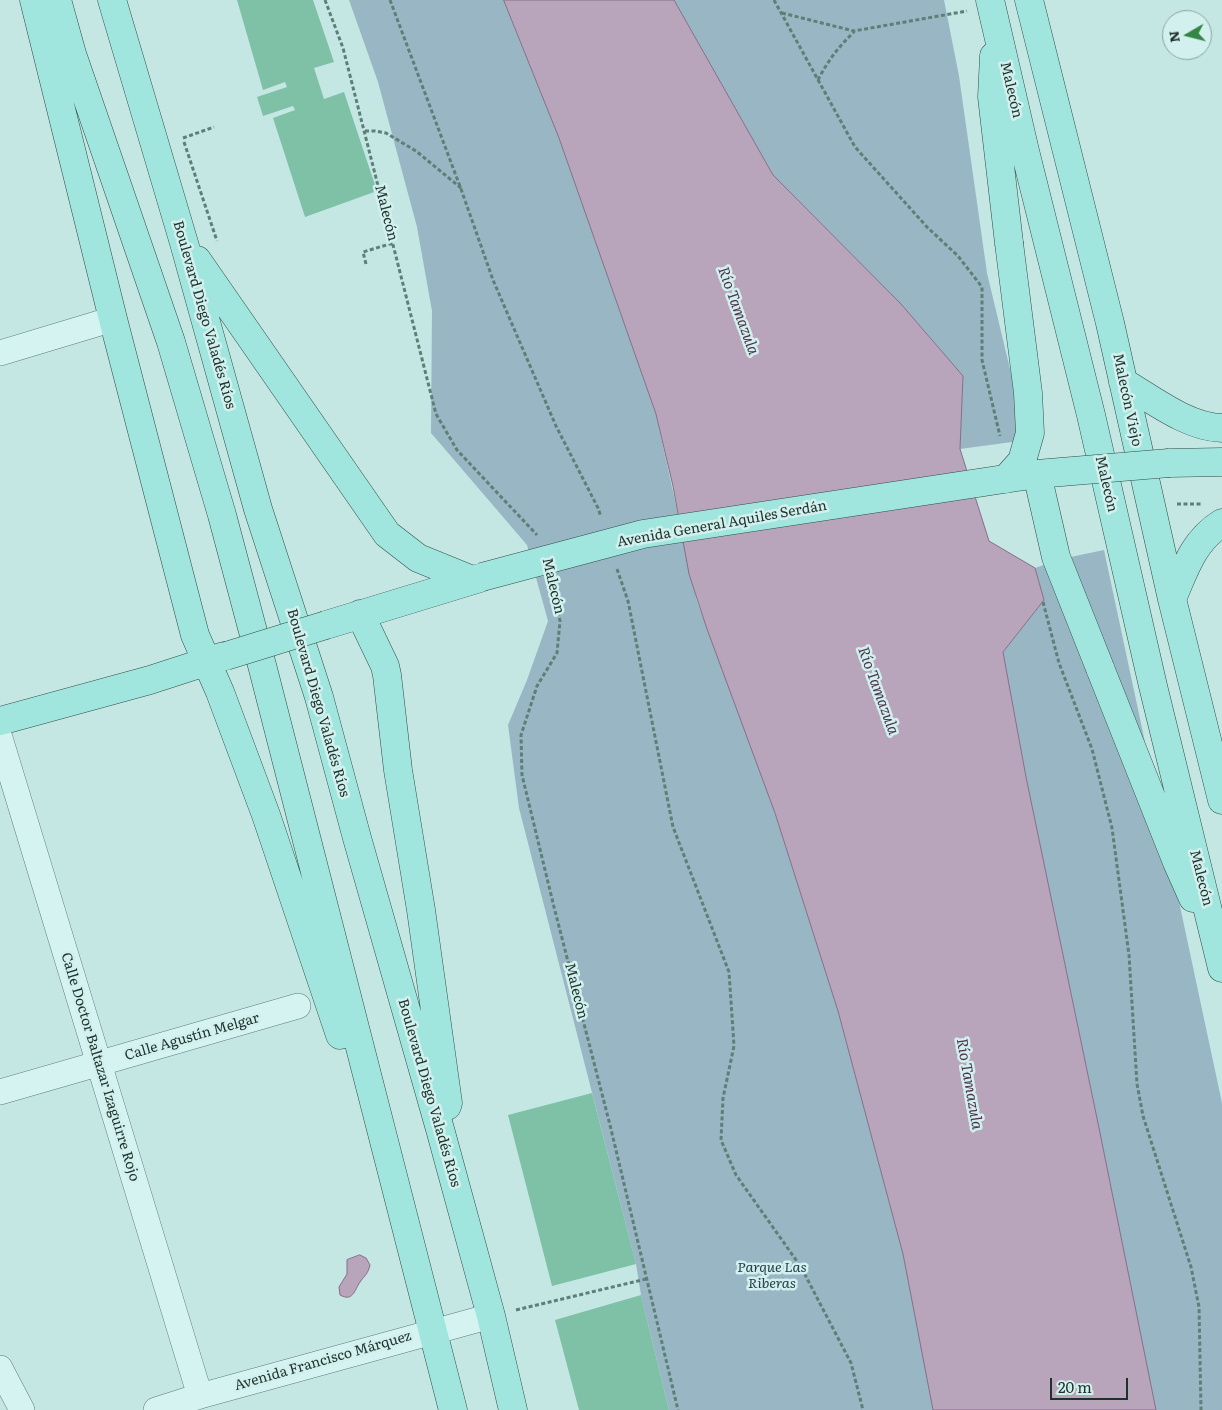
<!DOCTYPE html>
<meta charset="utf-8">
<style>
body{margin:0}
#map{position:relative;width:1222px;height:1410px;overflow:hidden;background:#c4e7e4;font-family:Literata,serif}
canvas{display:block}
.north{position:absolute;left:1162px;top:10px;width:50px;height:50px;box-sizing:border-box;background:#d2f0ed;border:1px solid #8aa49f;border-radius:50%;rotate:262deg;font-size:14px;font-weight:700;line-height:20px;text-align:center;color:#1f312b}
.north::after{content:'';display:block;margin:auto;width:18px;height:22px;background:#358644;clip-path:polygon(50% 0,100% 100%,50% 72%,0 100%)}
.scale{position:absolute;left:1050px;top:1378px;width:78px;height:22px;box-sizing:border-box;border:2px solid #1f312b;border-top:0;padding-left:6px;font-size:15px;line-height:18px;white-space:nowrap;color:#1f312b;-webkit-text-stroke:4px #d2f0ed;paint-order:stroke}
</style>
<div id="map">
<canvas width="1222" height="1410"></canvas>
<div class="north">N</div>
<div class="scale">20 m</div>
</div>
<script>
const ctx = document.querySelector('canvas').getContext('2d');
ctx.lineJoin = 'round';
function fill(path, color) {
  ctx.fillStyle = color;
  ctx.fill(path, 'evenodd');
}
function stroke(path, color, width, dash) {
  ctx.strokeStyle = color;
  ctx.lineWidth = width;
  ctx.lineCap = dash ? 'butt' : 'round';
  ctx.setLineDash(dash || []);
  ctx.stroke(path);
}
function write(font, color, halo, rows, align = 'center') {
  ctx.font = font + ' Literata,serif';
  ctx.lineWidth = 5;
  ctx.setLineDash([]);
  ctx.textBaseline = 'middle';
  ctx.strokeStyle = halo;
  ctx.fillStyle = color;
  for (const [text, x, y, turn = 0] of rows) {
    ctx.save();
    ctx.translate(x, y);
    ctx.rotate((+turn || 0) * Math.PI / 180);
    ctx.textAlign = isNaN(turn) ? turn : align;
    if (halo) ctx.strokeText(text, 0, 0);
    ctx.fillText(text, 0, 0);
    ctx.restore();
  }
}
const green = new Path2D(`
 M 349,0 L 504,0 L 559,138 L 656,414 L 697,601 L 775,813 L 838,1011 L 903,1254 L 933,1410 L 669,1410 L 641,1295 L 636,1264 L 519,808 L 508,725 L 527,680 L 548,621 L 527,545 L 431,433 L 432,311 L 417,227 L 378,82 Z
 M 674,0 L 944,0 L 959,76 L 987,273 L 1027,440 L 960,449 L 963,376 L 901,304 L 773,175 Z
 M 1104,550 L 1222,1103 L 1222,1410 L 1156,1410 L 1099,1128 L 1026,777 L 1003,652 L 1044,600 L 1035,568 L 1061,559 Z`);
const water = new Path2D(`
 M 504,0 L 674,0 L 773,175 L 901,304 L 963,376 L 960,449 L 989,541 L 1035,568 L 1044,600 L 1003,652 L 1026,777 L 1099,1128 L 1156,1410 L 933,1410 L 903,1254 L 838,1011 L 775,813 L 707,629 L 689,574 L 673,486 L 656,414 L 559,138 Z
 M 360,1255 L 366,1258 L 370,1265 C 368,1274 365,1275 360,1282 C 354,1291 353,1302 340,1295 L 339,1287 L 347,1274 L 347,1260 Z`);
const building = new Path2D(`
 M 237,0 L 313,0 L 334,62 L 314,68 L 324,99 L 344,92 L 377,191 L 305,217 L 273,118 L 295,110 L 293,106 L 263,116 L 257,97 L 287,87 L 285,82 L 263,90 Z
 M 592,1093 L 636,1264 L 552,1286 L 508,1115 Z
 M 641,1295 L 669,1410 L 579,1410 L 555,1320 Z`);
const path = new Path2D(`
 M 325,0 L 343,48 L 436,414 L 457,450 L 537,535
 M 390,0 L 461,189 L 493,280 L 556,426 L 598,508 L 601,517
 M 774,0 L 855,147 L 927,227 L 958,256 L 982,287 L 982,360 L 1000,436
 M 782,13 L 854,31 L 967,11
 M 818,80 C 827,62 839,46 854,32
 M 365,131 L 375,131 L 386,133 L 416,151 L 461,188
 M 183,138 L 214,127
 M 184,142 L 217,241
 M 366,264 L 363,252 L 393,243
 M 1177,504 L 1201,504
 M 617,569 L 628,601 L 673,827 L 729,972 L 734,1046 L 723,1098 L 721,1140 L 736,1175 L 801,1267 L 851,1363 L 863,1410
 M 553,586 L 560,621 L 557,653 L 537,686 L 521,735 L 522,775 L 554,907 L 610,1125 L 678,1410
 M 1043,602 L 1059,663 L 1092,749 L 1112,828 L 1129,955 L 1137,1084 L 1143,1116 L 1191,1267 L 1199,1307 L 1201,1410
 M 516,1310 L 646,1279`);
const minor = new Path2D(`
 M 0,353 L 113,319
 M 0,738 L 200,1396
 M 0,1092 L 298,1006
 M 0,1368 L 22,1410
 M 156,1410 L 200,1396 L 491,1316`);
const major = new Path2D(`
 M 34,0 L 113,319 L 195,635 L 220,692 L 266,815 L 340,1035
 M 57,0 L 72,54 L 171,342 L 222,515 L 263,669 L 453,1410
 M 112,0 L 184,243 L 258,509 L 319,697 L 357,838 L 440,1129 L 491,1316 L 513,1410
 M 990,0 L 1025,151 L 1091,415 L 1153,686 L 1222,968
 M 1029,0 L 1110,323 L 1172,599 L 1222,800
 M 994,56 L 992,97 L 1009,243
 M 197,260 L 387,534 L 418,558 L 472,580
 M 1123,382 C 1152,399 1187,427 1222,428
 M 1169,463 L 1222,462
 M 1172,599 C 1185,569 1193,541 1222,523
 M 360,614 L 385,666 L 387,675 L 398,770 L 421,910 L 448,1103 L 447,1106
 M 326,625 L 480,578
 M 1100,668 L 1177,862 L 1193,898
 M 0,721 L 150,680 L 224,656`);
const majorBridge = new Path2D(`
 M 1037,474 L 1056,557 L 1100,668
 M 1006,479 L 1022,461 L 1030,433 L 1028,393 L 1009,243
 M 482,577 L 643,534 L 1037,474 L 1169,463
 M 226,656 L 326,625`);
const streetNames = [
 ["Malecón",1011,90,77],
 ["Malecón",386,213,76],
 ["Boulevard Diego Valadés Ríos",204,315,74],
 ["Malecón Viejo",1127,400,78],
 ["Malecón",1106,484,77],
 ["Avenida General Aquiles Serdán",722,524,-10],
 ["Malecón",553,586,77],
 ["Boulevard Diego Valadés Ríos",318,703,74],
 ["Malecón",1201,878,76],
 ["Malecón",576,991,76],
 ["Calle Agustín Melgar",192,1037,-16],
 ["Calle Doctor Baltazar Izaguirre Rojo",100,1067,73],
 ["Boulevard Diego Valadés Ríos",429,1093,74],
 ["Avenida Francisco Márquez",323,1361,-16]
];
const parkNames = [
 ["Parque Las",772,1268],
 ["Riberas",772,1284]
];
const waterNames = [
 ["Río Tamazula",738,311,70],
 ["Río Tamazula",878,691,70],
 ["Río Tamazula",969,1084,80]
];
fill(green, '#99b6c4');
fill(water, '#b9a5bb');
stroke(water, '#866d88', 1);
fill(building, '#7ec1a7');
stroke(minor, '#5d7f76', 26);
stroke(major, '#304e44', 29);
stroke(path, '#5d7f76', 3, [4, 2.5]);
stroke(minor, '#d5f3f0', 25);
stroke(major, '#a0e6de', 28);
stroke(majorBridge, '#304e44', 29, []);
stroke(majorBridge, '#a0e6de', 28);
write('14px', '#1f312b', '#d2f0ed', streetNames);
write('italic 14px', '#283b4b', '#d2f0ed', parkNames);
write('italic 15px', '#4f304b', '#d2f0ed', waterNames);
</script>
